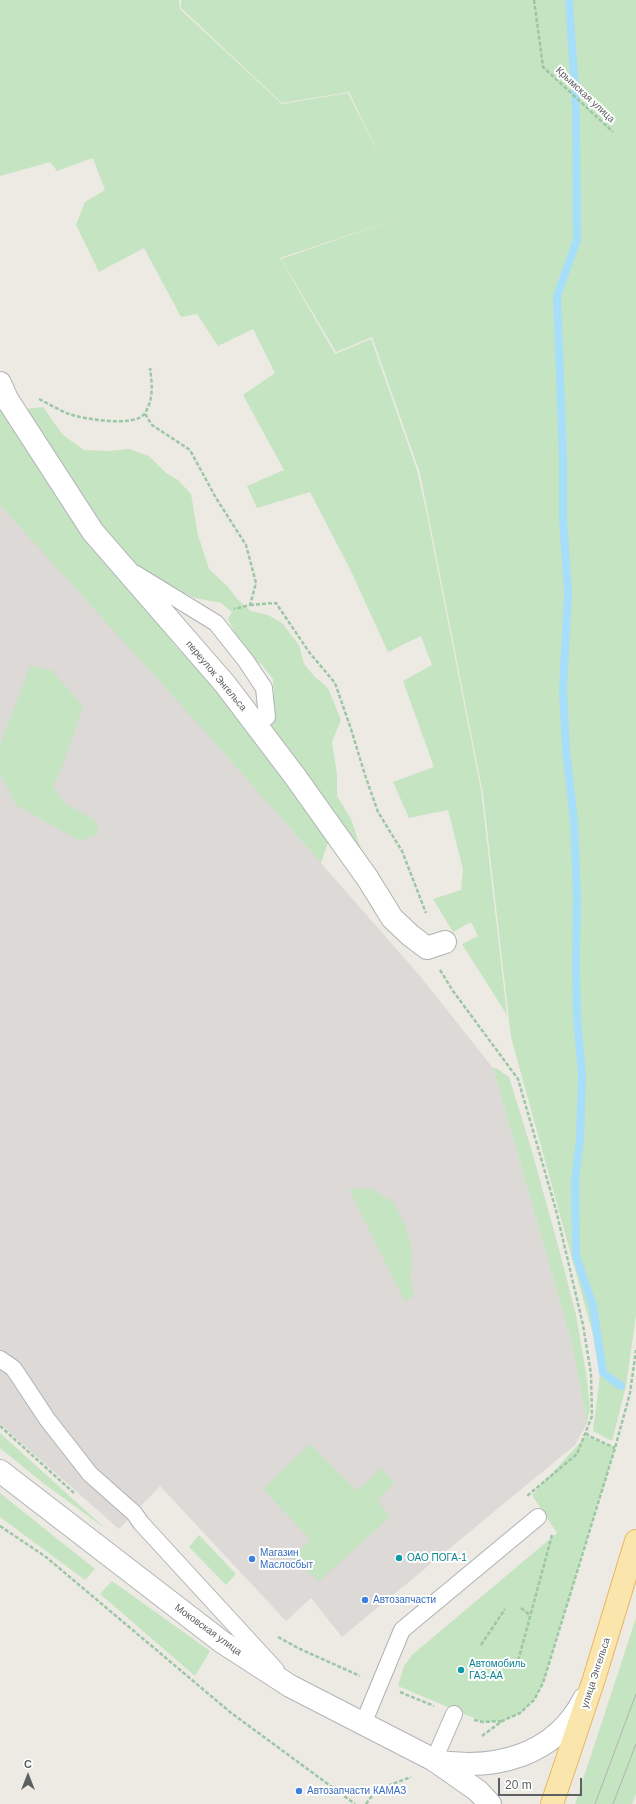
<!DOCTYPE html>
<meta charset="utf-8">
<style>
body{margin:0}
#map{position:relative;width:636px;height:1804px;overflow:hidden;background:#edeae4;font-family:Arial,sans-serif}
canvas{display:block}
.north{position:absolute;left:8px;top:1756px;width:40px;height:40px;-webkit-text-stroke:3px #fff;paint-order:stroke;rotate:0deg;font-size:11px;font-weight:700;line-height:16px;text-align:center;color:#5c6063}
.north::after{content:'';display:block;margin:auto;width:14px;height:18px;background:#5c6063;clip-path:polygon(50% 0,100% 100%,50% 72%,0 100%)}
.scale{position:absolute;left:498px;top:1778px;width:84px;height:18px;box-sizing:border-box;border:2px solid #5c6063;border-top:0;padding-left:5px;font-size:12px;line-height:14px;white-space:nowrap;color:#5c6063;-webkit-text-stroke:3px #fff;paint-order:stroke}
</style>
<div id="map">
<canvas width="636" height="1804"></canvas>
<div class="north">С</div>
<div class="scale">20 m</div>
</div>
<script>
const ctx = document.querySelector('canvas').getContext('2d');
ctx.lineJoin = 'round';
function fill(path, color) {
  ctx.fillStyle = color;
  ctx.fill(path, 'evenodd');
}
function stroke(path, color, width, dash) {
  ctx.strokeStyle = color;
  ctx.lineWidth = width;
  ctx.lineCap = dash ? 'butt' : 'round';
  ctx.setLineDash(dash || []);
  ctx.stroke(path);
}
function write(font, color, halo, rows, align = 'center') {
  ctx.font = font + ' Arial,sans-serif';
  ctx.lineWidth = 4;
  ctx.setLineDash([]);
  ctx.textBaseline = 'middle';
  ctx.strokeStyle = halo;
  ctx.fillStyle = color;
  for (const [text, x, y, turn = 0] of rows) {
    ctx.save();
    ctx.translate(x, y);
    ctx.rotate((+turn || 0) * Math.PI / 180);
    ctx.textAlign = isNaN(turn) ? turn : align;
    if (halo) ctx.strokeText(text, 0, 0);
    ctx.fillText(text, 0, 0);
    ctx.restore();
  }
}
const industrial = new Path2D(`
 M 0,503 L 193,717 L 420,976 L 493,1068 L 572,1344 L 587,1423 L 575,1445 L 342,1637 L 311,1598 L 286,1621 L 160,1486 L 119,1529 L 0,1424 Z`);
const green = new Path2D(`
 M 0,0 L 179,0 L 180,9 L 282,104 L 348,93 L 384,165 L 349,92 L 282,103 L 181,8 L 181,0 L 636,0 L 636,1315 L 626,1386 L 612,1441 L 593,1431 L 600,1375 L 593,1335 L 511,1037 L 483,794 L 420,473 L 372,337 L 336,352 L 281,259 L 408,215 L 280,258 L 335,354 L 371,339 L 417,470 L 426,510 L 481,790 L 507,1015 L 462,944 L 478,936 L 471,922 L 453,932 L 433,899 L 461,890 L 463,869 L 448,810 L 409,818 L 393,782 L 434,767 L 403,681 L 432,665 L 421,636 L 388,652 L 350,569 L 310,492 L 257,508 L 247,486 L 284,470 L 243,395 L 275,373 L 253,329 L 218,346 L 197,314 L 181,317 L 144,248 L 99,272 L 76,225 L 85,202 L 105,190 L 93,158 L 57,171 L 50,162 L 0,176 Z
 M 43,407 L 63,435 L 84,450 L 109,451 L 129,449 L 149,456 L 166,473 L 178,480 L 191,494 L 198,535 L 209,569 L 229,588 L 237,599 L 251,611 L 268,615 L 282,623 L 299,645 L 304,664 L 314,676 L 328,688 L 341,720 L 332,742 L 337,774 L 337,796 L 351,819 L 363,855 L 279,741 L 271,724 L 274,700 L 273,679 L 262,665 L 246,655 L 228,619 L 232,612 L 221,603 L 195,598 L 162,583 L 140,569 L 120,551 L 56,459 L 26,409 Z
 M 0,410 L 177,648 L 208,674 L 330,837 L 321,863 L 192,717 L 0,505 Z
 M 31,664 L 38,668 L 51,670 L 83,706 L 61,770 L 53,786 L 64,803 L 95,820 L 99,833 L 80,841 L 16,805 L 0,774 L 0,745 Z
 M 493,1068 L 496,1068 L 509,1077 L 531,1148 L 559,1249 L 576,1315 L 586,1373 L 590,1408 L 587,1423 L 572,1344 Z
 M 370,1188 L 393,1202 L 406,1227 L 413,1255 L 410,1278 L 414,1295 L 405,1302 L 349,1189 Z
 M 0,1433 L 106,1529 L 43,1483 L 0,1448 Z
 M 586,1436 L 615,1448 L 543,1683 L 534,1700 L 520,1713 L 502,1721 L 483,1722 L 398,1686 L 404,1666 L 412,1655 L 557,1533 L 532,1495 Z
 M 310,1444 L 357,1491 L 382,1468 L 394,1483 L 377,1500 L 390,1517 L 319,1581 L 292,1558 L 311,1540 L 263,1489 Z
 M 0,1493 L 95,1569 L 85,1580 L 0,1517 Z
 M 199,1535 L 236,1574 L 226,1585 L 189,1547 Z
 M 112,1581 L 210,1651 L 195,1676 L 100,1594 Z
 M 636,1618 L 636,1794 L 632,1804 L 575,1804 Z`);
const stream = new Path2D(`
 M 569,0 L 576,107 L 577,240 L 557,296 L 563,457 L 563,518 L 568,593 L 563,689 L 566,750 L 574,821 L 577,897 L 576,965 L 577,1016 L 582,1076 L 580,1140 L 575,1180 L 576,1256 L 593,1306 L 603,1373 L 621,1386`);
const path = new Path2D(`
 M 534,0 L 543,67 L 613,132
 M 39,399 C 49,404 59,410 69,414 C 84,419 136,428 145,413 C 154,399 152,383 150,368
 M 145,414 L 152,425 L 190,450 L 216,498 L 246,545 L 256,583 L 250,605 L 234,609
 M 250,605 L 276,603 L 309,652 L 335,683 L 351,729 L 365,775 L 378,812 L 402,851 L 426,913
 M 440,970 L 453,991 L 518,1079 L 556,1210 L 583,1325 L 591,1374 L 592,1416 L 577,1454 L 527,1496
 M 0,1426 L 74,1493
 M 586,1433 L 589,1436 L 615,1448
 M 0,1526 L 46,1557 L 230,1712 L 355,1804
 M 521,1608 L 530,1615
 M 278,1637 L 300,1649 L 360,1676
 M 481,1645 L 505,1609
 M 492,1668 L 517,1665 L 552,1535
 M 400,1692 L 434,1706
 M 474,1720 L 483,1722 L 502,1721
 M 482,1736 L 502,1721 L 520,1713 L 534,1700 L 543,1683 L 615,1448 L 630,1393 L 636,1350
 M 366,1804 L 376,1790 L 411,1777`);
const lane = new Path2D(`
 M 136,574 L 216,623 L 246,661 L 264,688 L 267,717 L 255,723
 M 0,1359 L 13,1368 L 18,1375 L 47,1419 L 90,1474 L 134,1513 L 141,1523 L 276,1670
 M 363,1724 L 402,1630 L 538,1517
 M 434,1760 L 454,1714`);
const street = new Path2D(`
 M 0,383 L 7,399 L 93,532 L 225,684 L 294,775 L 368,879 L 392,918 L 410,935 L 427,948 L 445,942`);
const secondary = new Path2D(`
 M 0,1471 L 222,1642 L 290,1686 L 434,1760 L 478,1791 L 490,1804
 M 435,1761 C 495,1771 555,1756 584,1699`);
const primary = new Path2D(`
 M 552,1804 L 594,1679 L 636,1541`);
const tram = new Path2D(`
 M 595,1804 L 636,1694
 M 613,1804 L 636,1744`);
const markers = [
 [399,1558,4,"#0f9aa8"],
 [252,1559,4,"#3f7fe0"],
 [365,1600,4,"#3f7fe0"],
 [461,1670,4,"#0f9aa8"],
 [299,1791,4,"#3f7fe0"]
];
const streetNames = [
 ["Крымская улица",585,95,43],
 ["переулок Энгельса",216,676,50],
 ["Моковская улица",208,1630,36],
 ["улица Энгельса",596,1673,-72]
];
const shopNames = [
 ["Магазин",260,1553],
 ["Маслосбыт",260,1565],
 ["Автозапчасти",373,1600],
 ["Автозапчасти КАМАЗ",307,1791]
];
const cultureNames = [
 ["ОАО ПОГА-1",407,1558],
 ["Автомобиль",469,1664],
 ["ГАЗ-АА",469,1676]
];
fill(industrial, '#dcd9d6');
fill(green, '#c5e4c1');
stroke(stream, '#a7defa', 8);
stroke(lane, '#afb2b5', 18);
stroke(street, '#afb2b5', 24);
stroke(secondary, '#b0b4b8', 24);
stroke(primary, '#e9b660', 24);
stroke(path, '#9cc7a4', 2.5, [4, 2]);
stroke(lane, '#fff', 16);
stroke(street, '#fff', 22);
stroke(secondary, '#fff', 22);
stroke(primary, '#fae6ac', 22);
stroke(tram, '#b2b3b3', 1);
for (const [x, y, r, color] of markers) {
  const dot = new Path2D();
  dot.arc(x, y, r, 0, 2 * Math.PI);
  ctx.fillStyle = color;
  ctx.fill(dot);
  stroke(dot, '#fff', 1.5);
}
write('10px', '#5c6063', '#fff', streetNames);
write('10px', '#366cbe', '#fff', shopNames, 'left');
write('10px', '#0d838f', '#fff', cultureNames, 'left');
</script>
